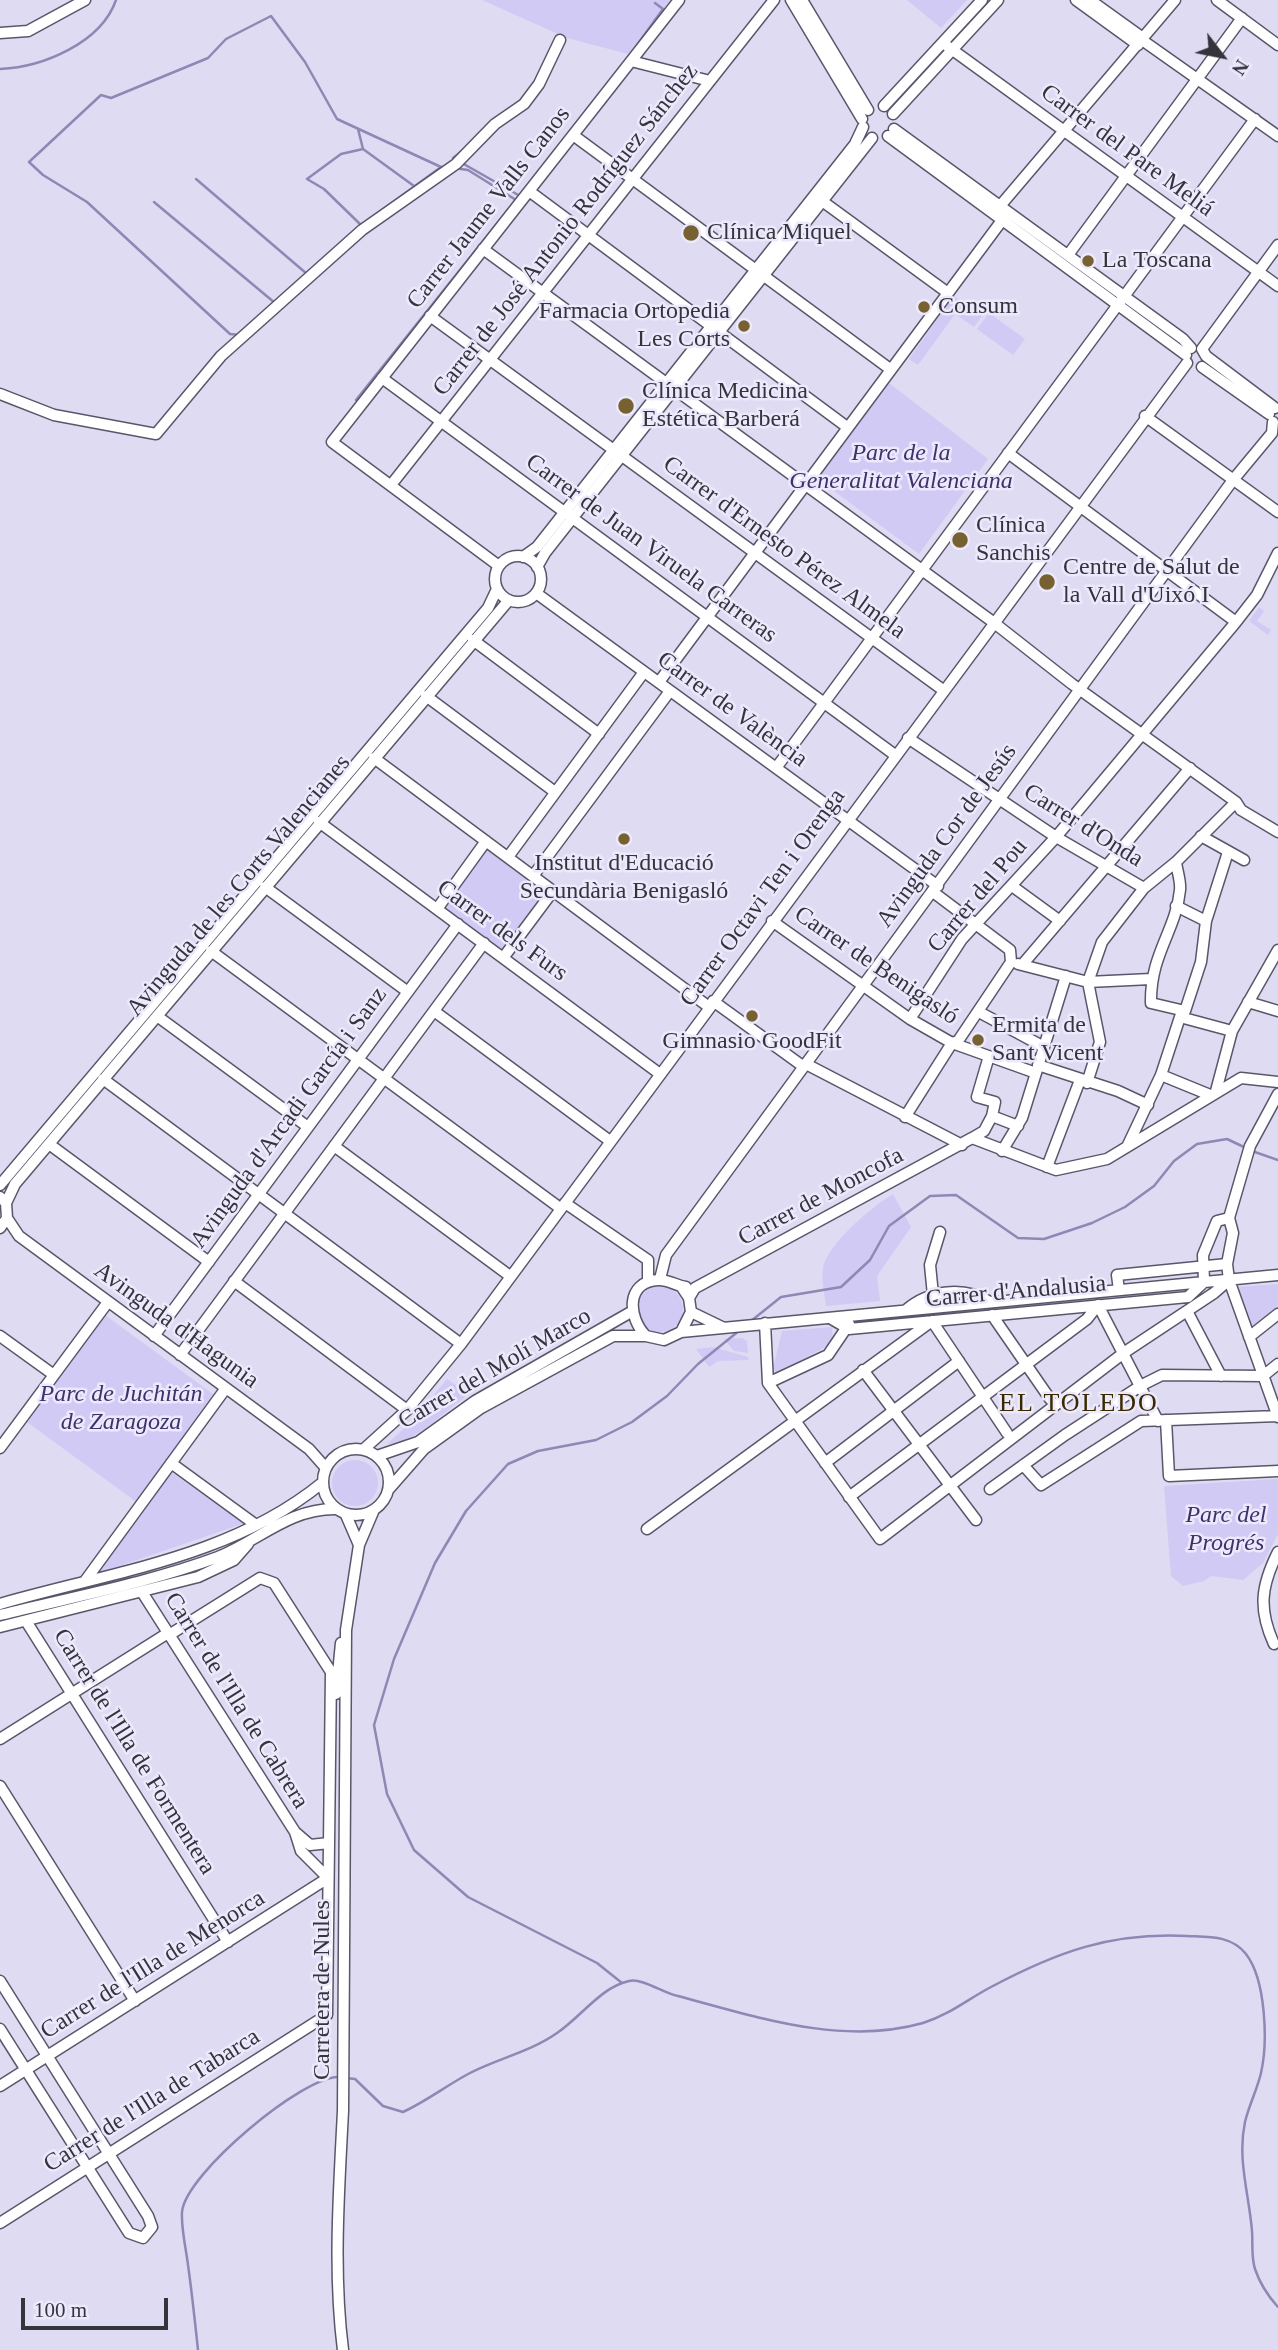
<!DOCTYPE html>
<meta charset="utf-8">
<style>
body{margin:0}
#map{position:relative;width:1278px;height:2350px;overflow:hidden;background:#dfdbf2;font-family:Georgia,serif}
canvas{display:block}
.north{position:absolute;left:1187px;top:21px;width:70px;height:70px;-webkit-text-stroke:5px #ece9fc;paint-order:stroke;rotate:122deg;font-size:19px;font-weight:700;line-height:28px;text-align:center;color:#35343d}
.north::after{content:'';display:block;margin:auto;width:24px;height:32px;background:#35343d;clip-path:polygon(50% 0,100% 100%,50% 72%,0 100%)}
.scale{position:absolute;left:21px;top:2298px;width:147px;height:32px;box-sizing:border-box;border:4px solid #35343d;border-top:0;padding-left:9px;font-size:21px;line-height:24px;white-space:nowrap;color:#35343d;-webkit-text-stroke:5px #ece9fc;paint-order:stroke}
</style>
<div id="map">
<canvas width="1278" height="2350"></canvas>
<div class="north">N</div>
<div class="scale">100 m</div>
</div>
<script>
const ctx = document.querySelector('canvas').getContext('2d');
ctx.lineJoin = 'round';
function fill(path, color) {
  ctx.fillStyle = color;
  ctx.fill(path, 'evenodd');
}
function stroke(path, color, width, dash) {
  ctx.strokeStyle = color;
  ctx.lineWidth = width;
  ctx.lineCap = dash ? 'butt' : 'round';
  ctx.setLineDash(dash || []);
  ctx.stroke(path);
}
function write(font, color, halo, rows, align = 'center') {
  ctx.font = font + ' Georgia,serif';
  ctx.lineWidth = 5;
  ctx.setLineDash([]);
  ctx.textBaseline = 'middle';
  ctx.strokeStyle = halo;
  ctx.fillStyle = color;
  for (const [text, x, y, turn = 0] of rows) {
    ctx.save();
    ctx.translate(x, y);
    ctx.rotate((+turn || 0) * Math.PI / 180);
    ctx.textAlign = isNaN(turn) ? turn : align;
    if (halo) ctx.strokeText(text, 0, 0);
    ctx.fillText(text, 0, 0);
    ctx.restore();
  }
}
const green = new Path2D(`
 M 482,0 L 670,0 L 628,54 L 567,38 Z
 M 907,0 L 967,0 L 941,28 Z
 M 954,296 L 982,316 L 974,327 L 955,314 L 918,365 L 909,359 Z
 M 989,313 L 1025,339 L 1013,355 L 977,329 Z
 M 885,380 L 988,459 L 919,554 L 814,476 Z
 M 1259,607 L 1264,611 L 1257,621 L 1271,630 L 1268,635 L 1249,621 Z
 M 487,848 L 547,892 L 503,950 L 445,907 Z
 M 893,1194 L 911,1227 L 877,1276 L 880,1301 L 826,1306 C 825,1295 821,1280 823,1268 C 827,1244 873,1206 893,1194 Z
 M 1278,1284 L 1278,1308 L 1253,1329 L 1236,1287 Z
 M637 1309a23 23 0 1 1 46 0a23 23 0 1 1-46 0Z
 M 105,1315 L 213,1394 L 162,1466 L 245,1523 L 96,1574 L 146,1509 L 27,1422 Z
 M 832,1327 L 833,1343 L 777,1373 L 773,1369 L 782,1331 Z
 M 742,1338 L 747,1341 L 748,1353 L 734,1351 L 724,1339 Z
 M 713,1347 L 748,1357 L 748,1360 L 718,1361 L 709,1367 L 696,1349 Z
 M 447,1379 L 465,1391 L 464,1398 C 442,1413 415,1443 387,1444 L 410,1423 Z
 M332 1483a23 23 0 1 1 46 0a23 23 0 1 1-46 0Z
 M 1278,1479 L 1278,1534 L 1263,1563 L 1243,1580 L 1211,1576 L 1204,1581 L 1183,1586 L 1171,1576 L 1164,1486 Z`);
const stream = new Path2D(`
 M 624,63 L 663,9 L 655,3
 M 0,69 C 43,67 101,43 116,0
 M 358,129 L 363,149 L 414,186
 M 456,160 L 453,158 L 462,151
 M 462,163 L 520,196
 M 454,168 L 468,170 L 516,200
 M 196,179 L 307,274
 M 154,202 L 275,303
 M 367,221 L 441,167 L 444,167
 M 361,225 L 324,189 L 307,179 L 341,154 L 363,149
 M 240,335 L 230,334 L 87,202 L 43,175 L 29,162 L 101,95 L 111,98 L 208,58 L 226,39 L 271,16 L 305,62 L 337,119 L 441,167
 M 356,400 L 515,201
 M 1252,1151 L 1278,1160
 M 751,1321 L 781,1297 L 841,1287 L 870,1260 L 889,1226 L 930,1196 L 956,1195 L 1018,1238 L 1044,1239 L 1092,1223 L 1125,1207 L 1154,1186 L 1174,1161 L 1197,1144 L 1227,1139 L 1246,1148
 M 622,1983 L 597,1963 L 468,1897 L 414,1850 L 387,1794 L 374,1725 L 394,1659 L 435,1563 L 466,1511 L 508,1464 L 538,1451 L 596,1440 L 632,1422 L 667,1396 L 698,1364 L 740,1330
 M 346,2078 L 355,2079 L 383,2106 L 403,2112 C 427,2101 447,2085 470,2073 C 499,2058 530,2052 557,2033 C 581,2017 601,1987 629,1981 C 643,1978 663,1993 678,1996 C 757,2017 842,2046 923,2023 C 949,2015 968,1999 991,1987 C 1057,1952 1111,1932 1187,1936 C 1208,1937 1231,1935 1246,1954 C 1266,1980 1268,2042 1261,2073 C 1257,2090 1249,2105 1245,2122 C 1237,2159 1249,2194 1252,2231 C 1253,2243 1251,2257 1255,2269 C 1260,2284 1268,2296 1278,2307
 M 198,2350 C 195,2322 192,2293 188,2265 C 186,2248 181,2229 182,2212 C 185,2174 304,2075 339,2077`);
const minor = new Path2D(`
 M 791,0 L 862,119
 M 802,0 L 868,110
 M 1076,0 L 1138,45
 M 1090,0 L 1143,38
 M 1217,0 L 1278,45
 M 0,33 L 28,31 L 85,0
 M 1142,40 L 1278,136
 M 943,43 L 1278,286
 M 631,61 L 710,81
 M 884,106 L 982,0
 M 893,114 L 998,0
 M 894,129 L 1183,339 L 1191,348
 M 573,135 L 890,369
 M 888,136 L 1186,355
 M 529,191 L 847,427
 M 818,198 L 948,293
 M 1000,206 L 1175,0
 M 483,249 L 993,622 L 1072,684 L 1236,802 L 1241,810 L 1278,832
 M 1068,255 L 1242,18
 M 430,316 L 943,690
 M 1202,349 L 1278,245
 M 1202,349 L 1206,356 L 1275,408
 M 1202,367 L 1269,414
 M 382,378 L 895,755
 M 0,394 L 54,415 L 156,434 L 221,356 L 362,230 L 456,164 L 495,124 L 524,104 L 539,84 L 560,40
 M 1145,416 L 1278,512
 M 1008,453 L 1236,622
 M 391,485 L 774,0
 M495 579a23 23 0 1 1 46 0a23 23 0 1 1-46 0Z
 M 523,557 L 537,547 L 855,144 L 863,127
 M 499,566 L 332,442 L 679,0
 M 537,567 L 545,553 L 872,138
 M 536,593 L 938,886
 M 473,640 L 599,734
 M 659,682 L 1003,219
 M 426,696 L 555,792
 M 908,738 L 1056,837 L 1144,888
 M 374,758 L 709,1007
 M 776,768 L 1255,119
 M 319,822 L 660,1074
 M 1201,836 L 1244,860
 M 508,857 L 644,672
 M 1176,862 C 1177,871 1181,881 1180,890 C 1176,931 1150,954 1151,1003 L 1185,1011
 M 533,876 L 670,691
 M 1012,886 L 1060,921
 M 265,887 L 408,992
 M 933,892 L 1010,950 L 1011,962
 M 1176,906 L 1206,921
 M 437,909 L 486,841
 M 772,921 L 910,1019 L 952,1043 L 1036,1073
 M 211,951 L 560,1208
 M 503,958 L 553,891
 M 1018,964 L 1088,982 L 1151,979
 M 1022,965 L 1190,768
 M 713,1001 L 804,1067
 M 1248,1002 L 1278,1011
 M 434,1011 L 610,1141
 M 979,1012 L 1044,1047
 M 157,1016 L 308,1127
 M 1180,1017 L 1232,1031
 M 910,1019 L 962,939 L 1056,837 L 1236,622 L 1257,595 L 1278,553
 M 989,1056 L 977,1097 L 995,1102 L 992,1116
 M 806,1064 L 962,1145
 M 1038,1065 L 1118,1091 L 1148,1105
 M 1161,1075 L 1210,1095
 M 103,1079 L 461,1344
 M 1087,1083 L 1100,1042 L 1088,982 L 1102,942 L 1144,888 L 1176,862 L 1236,802
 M 1216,1091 L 1232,1031 L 1278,950
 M 905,1117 L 952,1043 L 958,1041 L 1011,962
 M 972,1138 L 984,1131 L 992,1116 L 1018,1126
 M 49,1144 L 209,1262
 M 334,1146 L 510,1276
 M 1127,1147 L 1161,1075 L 1180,1017 L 1185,1011 L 1201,962 L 1206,921 L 1228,852
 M 1002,1151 L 1022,1118 L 1066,976
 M 1047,1167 L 1080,1080
 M 0,1185 L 488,608 L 497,589
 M 0,1197 L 6,1203 L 7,1218 L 0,1228
 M 6,1203 L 15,1184 L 509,600
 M 565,1203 L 648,1260
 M 7,1218 L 19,1236 L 309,1449 L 325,1467
 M 648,1260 L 648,1282
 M 1227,1264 L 1233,1233 L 1229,1218 L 1250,1146 L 1278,1094
 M 660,1279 L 666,1255 L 1233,480 L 1272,433 L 1273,422
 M 234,1281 L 407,1410
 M 1119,1290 L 1117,1275 L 1227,1264 L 1229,1280 L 1278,1417
 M 933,1295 L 930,1265 L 940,1232
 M 689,1298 L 695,1288 L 972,1138 L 1056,1170 L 1107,1159 L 1241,1078 L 1278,1082
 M 906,1310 C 929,1290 964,1286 990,1302
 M 1187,1311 L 1221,1376
 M 691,1312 L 722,1327
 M 992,1315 L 1050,1399
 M 830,1318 L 849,1329 L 1188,1297 L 1204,1282 L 1203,1255 L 1217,1221 L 1229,1218
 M 765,1323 L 768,1383 L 880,1539 L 1125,1352 L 1214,1293 L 1229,1280
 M 681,1332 L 1278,1275
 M 0,1336 L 54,1375
 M 154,1336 L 458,924
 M 646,1336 C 628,1318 625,1282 658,1280 C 667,1279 677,1286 686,1287
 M 1249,1337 L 1278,1314
 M 180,1355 L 484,943
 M 863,1370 L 976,1520
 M 768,1383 L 828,1355 L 849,1324
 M 1166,1420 L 1169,1476 L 1278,1471
 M 0,1448 L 108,1302
 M323 1482a33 33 0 1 1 66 0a33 33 0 1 1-66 0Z
 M 364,1449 L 407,1410 L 461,1344 L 1187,363
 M 377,1456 L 418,1442 L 475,1401 L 631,1312
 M 171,1463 L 256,1525
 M 825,1463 L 959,1361
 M 1023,1465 L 1041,1485 L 1141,1421 L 1278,1416
 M 389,1489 L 424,1449 L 481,1408 L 613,1336 L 646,1336 L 664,1340 L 681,1332 L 691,1312 L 689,1298 L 681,1286
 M 990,1489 L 1065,1435 L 1142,1385 L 1162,1375 L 1263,1376 L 1278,1364
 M 849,1497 L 1087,1319 L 1098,1305 L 1158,1421
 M 346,1515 L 359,1545
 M 647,1529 L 932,1321 L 1007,1433
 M 85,1581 L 226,1388
 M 142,1592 L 295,1832
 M 0,1604 C 110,1572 230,1558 322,1483
 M 0,1615 C 72,1597 148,1583 218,1557 C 260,1540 288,1509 335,1509
 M 26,1621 L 228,1942
 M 0,1627 L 198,1577 L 234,1560 L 248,1544
 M 1274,1644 C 1258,1609 1261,1586 1278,1552
 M 336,1694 L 341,1643
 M 0,1739 L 168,1633
 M 0,1786 L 135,2001
 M 0,1981 L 148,2216 L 152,2227 L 143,2238 L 129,2233 L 0,2029
 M 0,2086 L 328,1878 L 301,1851 L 295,1832 L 310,1845 L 329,1843
 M 0,2223 L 327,2015 L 331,1672 L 274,1583 L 260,1578 L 169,1635
 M 343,2350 C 333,2272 339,2190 343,2111 L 346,1630 L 359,1545 L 373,1512`);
const markers = [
 [691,233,9,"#776130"],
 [1088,261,7,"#776130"],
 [924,307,7,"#776130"],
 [744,326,7,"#776130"],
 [626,406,9,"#776130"],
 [960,540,9,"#776130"],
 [1047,582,9,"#776130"],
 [624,839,7,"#776130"],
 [752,1016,7,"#776130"],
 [978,1040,7,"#776130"]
];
const streetNames = [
 ["Carrer del Pare Meliá",1127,151,36],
 ["Carrer Jaume Valls Canos",489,208,-52],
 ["Carrer de José Antonio Rodríguez Sánchez",566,230,-52],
 ["Carrer d'Ernesto Pérez Almela",784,548,36],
 ["Carrer de Juan Viruela Carreras",651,549,36],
 ["Carrer de València",732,710,36],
 ["Carrer d'Onda",1083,826,32],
 ["Avinguda Cor de Jesús",947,836,-54],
 ["Avinguda de les Corts Valencianes",239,886,-50],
 ["Carrer del Pou",978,896,-50],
 ["Carrer Octavi Ten i Orenga",763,898,-54],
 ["Carrer dels Furs",502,931,36],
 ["Carrer de Benigasló",876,966,34],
 ["Avinguda d'Arcadi García i Sanz",289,1118,-54],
 ["Carrer de Moncofa",821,1197,-28],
 ["Carrer d'Andalusia",1016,1292,-5],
 ["Avinguda d'Hagunia",176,1326,36],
 ["Carrer del Molí Marco",495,1369,-30],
 ["Carrer de l'Illa de Cabrera",236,1701,58],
 ["Carrer de l'Illa de Formentera",134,1752,58],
 ["Carrer de l'Illa de Menorca",153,1965,-32],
 ["Carretera de Nules",323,1990,-90],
 ["Carrer de l'Illa de Tabarca",152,2101,-32]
];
const poiNames = [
 ["Clínica Miquel",707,233],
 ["La Toscana",1102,261],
 ["Consum",938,307],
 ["Farmacia Ortopedia",730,312,"right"],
 ["Les Corts",730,340,"right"],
 ["Clínica Medicina",642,392],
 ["Estética Barberá",642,420],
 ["Clínica",976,526],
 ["Sanchis",976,554],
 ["Centre de Salut de",1063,568],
 ["la Vall d'Uixó I",1063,596],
 ["Institut d'Educació",624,864,"center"],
 ["Secundària Benigasló",624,892,"center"],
 ["Ermita de",992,1026],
 ["Sant Vicent",992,1054],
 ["Gimnasio GoodFit",752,1042,"center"]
];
const parkNames = [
 ["Parc de la",901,454],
 ["Generalitat Valenciana",901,482],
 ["Parc de Juchitán",121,1395],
 ["de Zaragoza",121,1423],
 ["Parc del",1226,1516],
 ["Progrés",1226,1544]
];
const neighbourhoodNames = [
 ["EL TOLEDO",1079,1404]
];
fill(green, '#d1caf5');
stroke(stream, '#8f87b4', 2.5);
stroke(minor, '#5a566a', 13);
stroke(minor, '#fff', 10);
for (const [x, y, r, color] of markers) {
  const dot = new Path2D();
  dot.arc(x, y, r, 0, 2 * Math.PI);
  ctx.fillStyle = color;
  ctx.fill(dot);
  stroke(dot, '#ece9fc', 2.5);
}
write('24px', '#35343d', '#ece9fc', streetNames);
write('24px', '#35343d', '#ece9fc', poiNames, 'left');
write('italic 24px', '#40316b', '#ece9fc', parkNames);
ctx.letterSpacing = '2px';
write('26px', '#392900', '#ece9fc', neighbourhoodNames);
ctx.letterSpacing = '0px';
</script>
